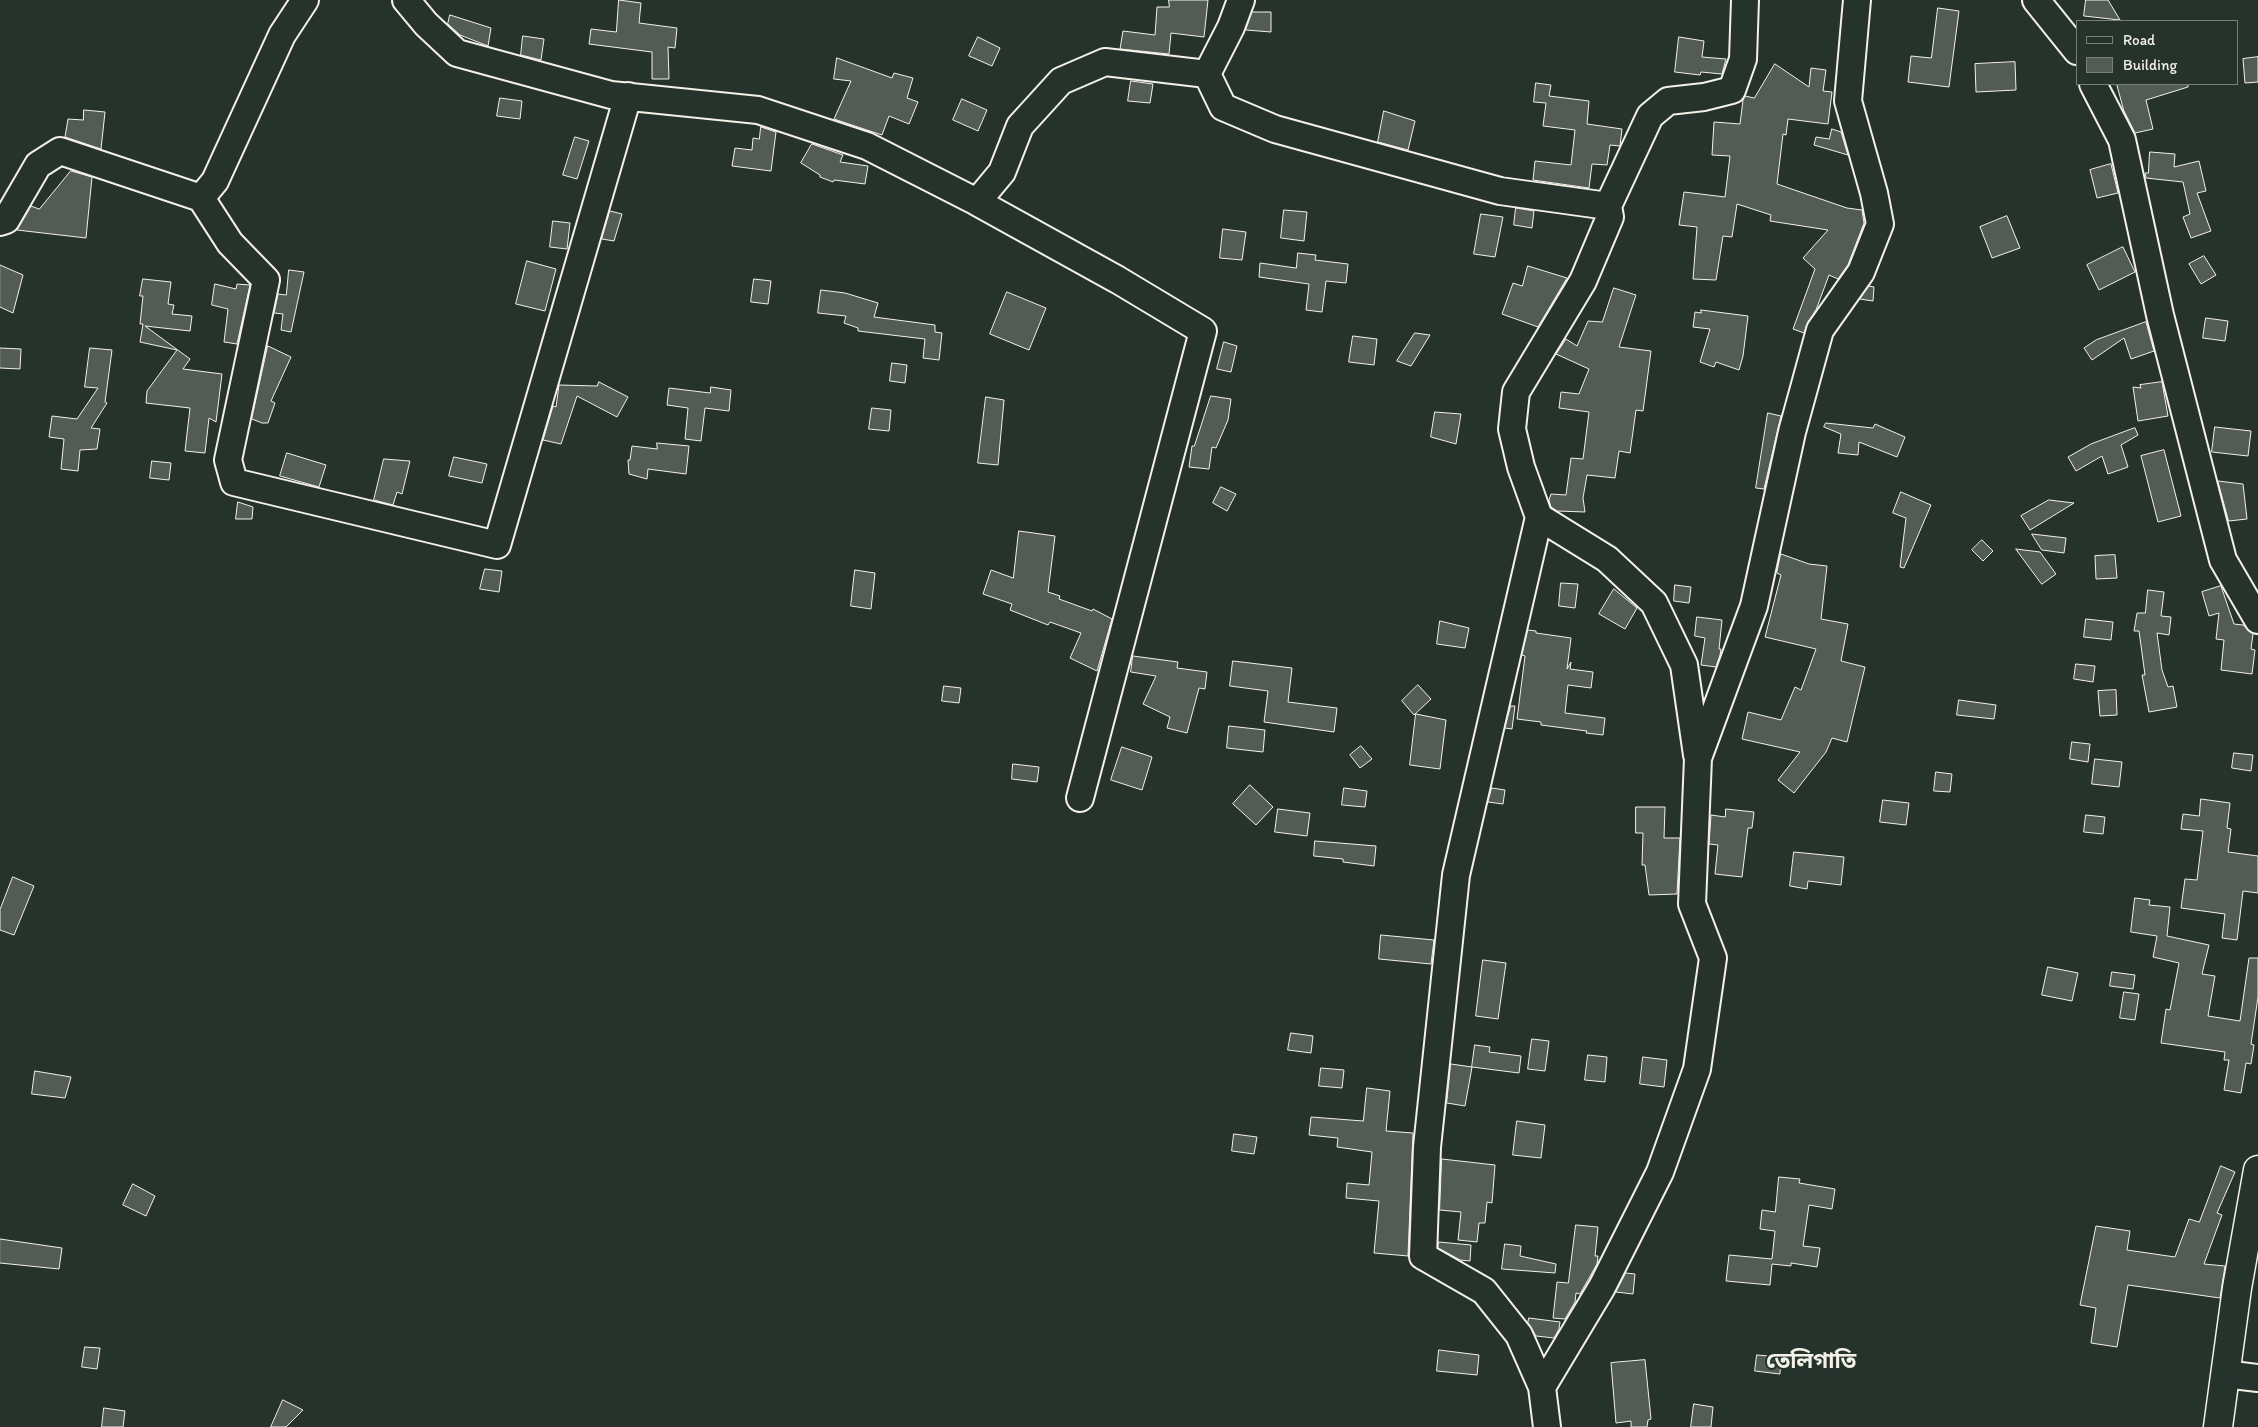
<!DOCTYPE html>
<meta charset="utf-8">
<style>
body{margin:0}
#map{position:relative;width:2258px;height:1427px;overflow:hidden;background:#26332d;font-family:Itim,sans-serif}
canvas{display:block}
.legend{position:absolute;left:2076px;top:20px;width:162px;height:65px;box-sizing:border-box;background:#26332d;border:1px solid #787f78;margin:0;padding:6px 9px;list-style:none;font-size:15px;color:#f4f1e8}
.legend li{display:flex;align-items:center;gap:10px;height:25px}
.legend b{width:25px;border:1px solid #787f78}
</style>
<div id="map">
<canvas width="2258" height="1427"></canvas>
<ul class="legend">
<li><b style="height:6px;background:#26332d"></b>Road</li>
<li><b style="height:14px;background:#525c55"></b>Building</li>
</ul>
</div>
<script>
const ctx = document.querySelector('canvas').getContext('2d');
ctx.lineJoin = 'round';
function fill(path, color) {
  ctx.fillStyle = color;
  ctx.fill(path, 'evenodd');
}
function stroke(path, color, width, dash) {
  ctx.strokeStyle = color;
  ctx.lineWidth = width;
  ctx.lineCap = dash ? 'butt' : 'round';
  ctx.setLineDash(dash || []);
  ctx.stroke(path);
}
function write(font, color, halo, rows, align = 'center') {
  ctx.font = font + ' Itim,"Noto Sans Bengali",sans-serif';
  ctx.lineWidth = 4;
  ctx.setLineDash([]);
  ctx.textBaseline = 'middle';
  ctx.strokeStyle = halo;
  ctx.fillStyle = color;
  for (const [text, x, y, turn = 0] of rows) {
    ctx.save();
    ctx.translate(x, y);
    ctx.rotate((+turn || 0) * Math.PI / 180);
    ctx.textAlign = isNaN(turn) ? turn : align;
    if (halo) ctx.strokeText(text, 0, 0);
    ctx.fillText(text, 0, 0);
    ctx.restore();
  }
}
const building = new Path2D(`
 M 619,0 L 641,3 L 639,23 L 677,28 L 675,48 L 668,47 L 669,79 L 652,79 L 652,52 L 589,44 L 591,29 L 616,32 Z
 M 1169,0 L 1208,0 L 1204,37 L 1171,33 L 1169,54 L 1120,49 L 1123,31 L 1155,35 L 1157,7 L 1169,7 Z
 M 2086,0 L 2108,0 L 2120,20 L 2084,16 Z
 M 1938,8 L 1959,11 L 1949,87 L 1908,82 L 1911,56 L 1931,58 Z
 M 1252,12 L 1271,12 L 1271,32 L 1246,30 Z
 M 450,15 L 491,28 L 488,46 L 460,35 L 448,24 Z
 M 523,36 L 544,39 L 541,60 L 521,55 Z
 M 978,37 L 1000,48 L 992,66 L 969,56 Z
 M 1679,37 L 1704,41 L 1702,57 L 1726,59 L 1722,74 L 1701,72 L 1700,75 L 1675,72 Z
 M 2258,57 L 2258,82 L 2245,83 L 2243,59 Z
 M 837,58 L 892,78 L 894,73 L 913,78 L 907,98 L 918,102 L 909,124 L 889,116 L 882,135 L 834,119 L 851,81 L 834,79 Z
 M 2015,62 L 2016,90 L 1976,92 L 1975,64 Z
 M 1775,64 L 1809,87 L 1811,68 L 1826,70 L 1823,91 L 1832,92 L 1828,124 L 1788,119 L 1786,135 L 1783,134 L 1777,184 L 1847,208 L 1862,210 L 1864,223 L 1848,265 L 1838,279 L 1829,275 L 1816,310 L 1808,322 L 1804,333 L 1793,329 L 1815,269 L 1803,258 L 1828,230 L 1770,221 L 1771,215 L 1737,204 L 1732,237 L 1723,236 L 1716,280 L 1693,279 L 1697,227 L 1679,225 L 1684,192 L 1725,197 L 1730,156 L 1712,155 L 1714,122 L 1740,124 L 1743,100 L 1745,96 L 1754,98 Z
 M 1131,81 L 1153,84 L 1150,103 L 1128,101 Z
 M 1536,83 L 1551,85 L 1549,96 L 1589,101 L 1587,124 L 1622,129 L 1620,146 L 1610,145 L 1607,165 L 1592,164 L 1589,188 L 1533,180 L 1535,161 L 1571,165 L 1575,130 L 1543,126 L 1546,103 L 1534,102 Z
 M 2117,84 L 2188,84 L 2188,87 L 2146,100 L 2153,129 L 2135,133 L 2124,111 Z
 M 500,98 L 522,101 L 520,119 L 497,116 Z
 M 962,99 L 987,110 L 978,131 L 953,120 Z
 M 84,110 L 105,112 L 101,149 L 65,137 L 68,119 L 83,120 Z
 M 1384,111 L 1415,121 L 1408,150 L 1378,142 Z
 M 761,127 L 776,132 L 771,171 L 732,166 L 735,148 L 752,150 L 753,138 L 759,139 Z
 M 1832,129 L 1841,132 L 1848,155 L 1814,145 L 1816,137 L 1829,139 Z
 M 575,137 L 589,141 L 577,179 L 563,175 Z
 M 812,144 L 843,155 L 840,162 L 868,166 L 865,184 L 834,180 L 833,182 L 820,177 L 820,175 L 801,163 Z
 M 2150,152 L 2175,154 L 2174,167 L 2199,161 L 2206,191 L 2197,193 L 2211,231 L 2191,238 L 2183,217 L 2190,214 L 2183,182 L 2146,178 L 2145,173 L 2148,173 Z
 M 2111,164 L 2118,193 L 2097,198 L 2090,170 Z
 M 71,171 L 92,177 L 86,238 L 17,230 L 31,206 L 39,209 Z
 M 1516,208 L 1534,211 L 1532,228 L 1514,225 Z
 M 1284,210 L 1307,212 L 1304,241 L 1281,238 Z
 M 610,211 L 622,214 L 614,241 L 602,239 Z
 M 1481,214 L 1503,217 L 1495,257 L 1474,254 Z
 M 2007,216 L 2020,248 L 1992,258 L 1980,227 Z
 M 553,221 L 570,223 L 567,249 L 550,247 Z
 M 1223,229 L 1246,232 L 1242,260 L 1220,258 Z
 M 2123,247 L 2135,272 L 2099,290 L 2087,265 Z
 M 1298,253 L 1316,255 L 1315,260 L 1348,264 L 1346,283 L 1326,281 L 1322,312 L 1306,310 L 1309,284 L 1259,277 L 1260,263 L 1296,268 Z
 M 2204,256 L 2216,275 L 2201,284 L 2189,264 Z
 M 527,261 L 556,269 L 545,311 L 516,304 Z
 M 0,265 L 23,275 L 13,313 L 0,307 Z
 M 1528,266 L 1567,278 L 1538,327 L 1502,314 L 1513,283 L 1522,286 Z
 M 289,270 L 304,272 L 291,332 L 281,330 L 283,314 L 274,313 L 278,294 L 286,295 Z
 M 143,279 L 171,282 L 168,304 L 174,305 L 172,314 L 192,316 L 190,331 L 145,326 L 190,359 L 183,369 L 222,374 L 216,422 L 209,418 L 205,453 L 185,451 L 190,408 L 146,403 L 147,391 L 177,350 L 140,342 L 143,324 L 140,324 L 143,296 L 140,296 Z
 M 754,279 L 771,281 L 768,304 L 751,302 Z
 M 215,284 L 236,289 L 237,284 L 250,285 L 237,344 L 224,342 L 228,309 L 212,305 Z
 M 1869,286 L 1874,287 L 1873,301 L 1860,299 Z
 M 1614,288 L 1636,295 L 1619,347 L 1651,351 L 1643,411 L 1636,410 L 1630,453 L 1619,451 L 1615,478 L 1587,475 L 1583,498 L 1585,512 L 1557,511 L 1551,507 L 1549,500 L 1551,494 L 1566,495 L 1571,458 L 1583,459 L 1589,412 L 1559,408 L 1561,392 L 1579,394 L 1589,369 L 1556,354 L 1566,339 L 1577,346 L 1588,321 L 1602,322 Z
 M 821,290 L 845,293 L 878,303 L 874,317 L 935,325 L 935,332 L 942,333 L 939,360 L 923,358 L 925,339 L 858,331 L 858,328 L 844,323 L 846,316 L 818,313 Z
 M 1007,292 L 1046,308 L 1029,350 L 990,334 Z
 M 1701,310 L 1748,316 L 1743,356 L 1739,370 L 1716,362 L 1714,367 L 1700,362 L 1710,329 L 1693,327 L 1695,312 L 1701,313 Z
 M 2206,318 L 2228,321 L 2225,341 L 2203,338 Z
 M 2146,322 L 2154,351 L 2131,359 L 2124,338 L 2092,360 L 2084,348 L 2096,340 Z
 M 1415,333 L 1430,335 L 1411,366 L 1397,361 Z
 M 1353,336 L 1377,339 L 1374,365 L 1349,362 Z
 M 1224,342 L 1237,346 L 1231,372 L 1217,369 Z
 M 268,346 L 291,357 L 271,401 L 275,403 L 268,423 L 262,423 L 252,419 Z
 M 0,348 L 21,349 L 20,369 L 0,368 Z
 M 90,348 L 112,350 L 105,402 L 107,403 L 91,428 L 100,429 L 97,449 L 80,450 L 78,471 L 61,469 L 64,439 L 49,437 L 52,416 L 77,419 L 98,388 L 85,387 Z
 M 892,363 L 907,365 L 905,383 L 890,381 Z
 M 599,382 L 628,397 L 617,417 L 577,396 L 561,444 L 543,440 L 553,406 L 556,407 L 559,385 L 597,386 Z
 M 2162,382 L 2168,416 L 2138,421 L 2133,387 L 2141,388 L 2140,385 Z
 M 711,387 L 731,390 L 729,411 L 705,408 L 701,441 L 685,439 L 688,408 L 667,405 L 669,388 L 710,393 Z
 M 1211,396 L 1231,399 L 1228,420 L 1216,448 L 1212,447 L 1209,469 L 1189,467 L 1192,446 L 1194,446 Z
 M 986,397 L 1004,400 L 998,465 L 978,463 Z
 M 872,408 L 891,410 L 889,431 L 869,429 Z
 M 1435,412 L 1461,414 L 1456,444 L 1431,437 Z
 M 1768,413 L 1781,416 L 1764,489 L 1756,488 Z
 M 1826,423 L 1873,428 L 1875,424 L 1905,437 L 1897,457 L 1859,442 L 1858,455 L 1838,453 L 1841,434 L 1824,427 Z
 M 2215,427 L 2251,431 L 2248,456 L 2212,452 Z
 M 2135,428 L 2138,435 L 2121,445 L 2128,467 L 2108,474 L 2102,456 L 2076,471 L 2068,457 L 2091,444 Z
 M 657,443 L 689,446 L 686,474 L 648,469 L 647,479 L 629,474 L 628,460 L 630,460 L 632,446 L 657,449 Z
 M 2164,450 L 2181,516 L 2158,522 L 2141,456 Z
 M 287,453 L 326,465 L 319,487 L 280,476 Z
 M 454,457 L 487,464 L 482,483 L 449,476 Z
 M 384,459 L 410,461 L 402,494 L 397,492 L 393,505 L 374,500 Z
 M 152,461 L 171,463 L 169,480 L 150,478 Z
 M 2218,481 L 2243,484 L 2247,519 L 2229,521 Z
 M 1221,487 L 1236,494 L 1227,511 L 1213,503 Z
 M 1901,492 L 1931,505 L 1904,568 L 1900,567 L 1906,518 L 1893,513 Z
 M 2049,500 L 2074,503 L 2030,530 L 2021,516 Z
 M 238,502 L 253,507 L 252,519 L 236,519 Z
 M 1019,531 L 1055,536 L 1048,592 L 1060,596 L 1059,599 L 1092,611 L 1093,609 L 1112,619 L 1097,671 L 1070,658 L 1081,633 L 1050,622 L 1048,625 L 1010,610 L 1012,604 L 983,594 L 991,570 L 1013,578 Z
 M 2032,534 L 2066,538 L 2064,553 L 2042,550 Z
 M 1982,540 L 1993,551 L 1983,561 L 1972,550 Z
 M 2016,549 L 2040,552 L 2056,574 L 2042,584 Z
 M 1781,554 L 1809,564 L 1827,566 L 1821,619 L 1848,624 L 1841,661 L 1865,667 L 1847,742 L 1832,738 L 1826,752 L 1794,793 L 1778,780 L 1800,752 L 1742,739 L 1748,712 L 1781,720 L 1795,687 L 1801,690 L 1816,649 L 1765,637 L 1781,575 L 1777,573 Z
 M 2115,555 L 2117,578 L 2096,579 L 2095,556 Z
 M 485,569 L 502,571 L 499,592 L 480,589 Z
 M 855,570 L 875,573 L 871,609 L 851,606 Z
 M 1561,583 L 1578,584 L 1575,608 L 1559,606 Z
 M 1675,585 L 1691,587 L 1689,603 L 1674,601 Z
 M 2221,586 L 2234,624 L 2243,625 L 2253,634 L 2251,649 L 2255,650 L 2252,674 L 2221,670 L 2224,640 L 2216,639 L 2219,613 L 2209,616 L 2202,592 Z
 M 1614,589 L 1637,608 L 1625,629 L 1599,614 Z
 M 2148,590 L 2164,592 L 2161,616 L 2171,617 L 2169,635 L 2157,633 L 2162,670 L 2168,687 L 2173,686 L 2177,707 L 2149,712 L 2142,675 L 2145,675 L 2139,631 L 2134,631 L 2137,613 L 2145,613 Z
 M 1697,617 L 1722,620 L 1719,649 L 1721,649 L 1720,655 L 1716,667 L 1701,665 L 1705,638 L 1695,636 Z
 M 2086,619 L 2113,622 L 2111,640 L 2084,637 Z
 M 1440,621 L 1469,628 L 1465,648 L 1437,644 Z
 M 1528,630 L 1536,631 L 1536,633 L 1571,638 L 1567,669 L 1571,662 L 1570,669 L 1593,672 L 1591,688 L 1568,685 L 1565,713 L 1605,718 L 1603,735 L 1586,733 L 1587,731 L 1541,725 L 1541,722 L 1517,719 L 1525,656 L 1522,655 Z
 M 1133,656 L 1178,662 L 1177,668 L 1207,672 L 1205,689 L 1199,688 L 1187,733 L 1167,728 L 1170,717 L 1143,704 L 1156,676 L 1131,672 Z
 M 1233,661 L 1292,668 L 1288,702 L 1337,708 L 1334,732 L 1264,722 L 1268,691 L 1230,686 Z
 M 2076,664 L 2095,666 L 2093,682 L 2074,679 Z
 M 1418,685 L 1431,699 L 1414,715 L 1402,701 Z
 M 944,686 L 961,688 L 959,703 L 942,701 Z
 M 2116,690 L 2117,715 L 2100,716 L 2098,691 Z
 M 1959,700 L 1996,705 L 1994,719 L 1957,715 Z
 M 1511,706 L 1515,706 L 1512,729 L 1505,728 Z
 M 1416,714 L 1446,720 L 1440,769 L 1410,765 Z
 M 1229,726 L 1265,730 L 1263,752 L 1227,748 Z
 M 2072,742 L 2090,744 L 2088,762 L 2070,759 Z
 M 1361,746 L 1372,759 L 1360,768 L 1350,755 Z
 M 1122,747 L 1152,757 L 1142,790 L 1111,780 Z
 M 2234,753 L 2253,755 L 2251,771 L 2232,768 Z
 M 2095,759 L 2122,762 L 2119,787 L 2092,784 Z
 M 1013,764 L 1039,767 L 1037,782 L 1012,779 Z
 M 1936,772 L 1952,774 L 1950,792 L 1934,791 Z
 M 1250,785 L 1273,807 L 1256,825 L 1233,804 Z
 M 1344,788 L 1367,791 L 1365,807 L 1342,805 Z
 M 1492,788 L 1505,790 L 1503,804 L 1488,802 Z
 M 2201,799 L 2230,803 L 2227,828 L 2231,829 L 2228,852 L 2258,856 L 2258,893 L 2243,891 L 2237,940 L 2222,938 L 2225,914 L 2181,908 L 2185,879 L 2197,880 L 2203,831 L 2181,829 L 2183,814 L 2199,816 Z
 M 1883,800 L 1909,803 L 1906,825 L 1880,822 Z
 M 1636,807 L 1665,807 L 1664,838 L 1680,838 L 1677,894 L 1649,895 L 1645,865 L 1642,865 L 1643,833 L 1636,833 Z
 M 1278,809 L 1310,813 L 1307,836 L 1275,832 Z
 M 1726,809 L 1754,812 L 1752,828 L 1748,828 L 1742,877 L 1715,874 L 1718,845 L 1709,844 L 1711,815 L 1725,817 Z
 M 2086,815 L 2105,817 L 2103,834 L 2084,832 Z
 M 1315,841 L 1376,846 L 1374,866 L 1343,862 L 1343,859 L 1314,856 Z
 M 1794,852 L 1844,857 L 1841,885 L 1808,881 L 1807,889 L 1790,886 Z
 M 13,877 L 34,886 L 14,935 L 0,930 L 0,910 Z
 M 2135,898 L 2150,900 L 2149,905 L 2170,907 L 2167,936 L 2209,945 L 2202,974 L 2215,976 L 2208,1016 L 2240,1021 L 2249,958 L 2258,958 L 2258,997 L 2251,1044 L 2254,1045 L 2251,1064 L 2246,1063 L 2241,1093 L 2224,1090 L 2229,1060 L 2224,1060 L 2225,1052 L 2161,1043 L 2166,1009 L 2170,1010 L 2179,963 L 2153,957 L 2157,936 L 2131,932 Z
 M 1381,935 L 1434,940 L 1431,964 L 1379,959 Z
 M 1483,960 L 1506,963 L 1498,1019 L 1476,1016 Z
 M 2048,967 L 2078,973 L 2072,1001 L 2042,995 Z
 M 2112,972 L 2135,975 L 2133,989 L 2110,986 Z
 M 2124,992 L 2139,994 L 2135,1020 L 2120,1018 Z
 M 1291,1033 L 1313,1036 L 1311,1053 L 1288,1050 Z
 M 1532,1039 L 1549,1041 L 1545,1071 L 1528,1069 Z
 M 1475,1045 L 1490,1047 L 1489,1052 L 1521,1056 L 1519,1073 L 1472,1067 Z
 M 1588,1055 L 1607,1057 L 1605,1082 L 1585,1080 Z
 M 1643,1057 L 1667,1060 L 1664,1087 L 1640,1084 Z
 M 1451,1064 L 1472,1067 L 1465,1106 L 1447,1103 Z
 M 1321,1068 L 1344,1070 L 1342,1088 L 1319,1086 Z
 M 35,1071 L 71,1077 L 65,1098 L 32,1094 Z
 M 1367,1088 L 1390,1091 L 1386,1131 L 1413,1133 L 1408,1256 L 1374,1253 L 1379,1201 L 1346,1198 L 1347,1183 L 1369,1185 L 1372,1152 L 1337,1147 L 1338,1138 L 1309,1135 L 1311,1117 L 1363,1121 Z
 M 1517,1121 L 1545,1125 L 1541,1158 L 1513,1155 Z
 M 1234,1134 L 1257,1137 L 1254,1154 L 1232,1151 Z
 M 1442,1159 L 1495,1165 L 1492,1203 L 1487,1202 L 1485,1223 L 1479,1223 L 1477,1242 L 1458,1240 L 1461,1212 L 1440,1210 Z
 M 2221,1166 L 2235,1172 L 2217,1213 L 2222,1215 L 2204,1264 L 2225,1266 L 2220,1298 L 2128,1285 L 2117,1347 L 2091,1343 L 2096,1308 L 2080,1305 L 2096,1226 L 2130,1231 L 2127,1250 L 2175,1257 L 2189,1219 L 2199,1222 Z
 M 1779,1177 L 1800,1179 L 1799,1183 L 1835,1189 L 1832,1209 L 1809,1205 L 1803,1246 L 1820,1248 L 1817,1267 L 1791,1263 L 1791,1266 L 1772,1264 L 1770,1285 L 1726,1281 L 1729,1255 L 1772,1259 L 1775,1231 L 1760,1229 L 1762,1210 L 1775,1212 Z
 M 133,1184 L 155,1196 L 146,1216 L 123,1205 Z
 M 1576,1225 L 1598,1227 L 1595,1256 L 1598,1256 L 1597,1264 L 1580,1294 L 1576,1293 L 1575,1302 L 1565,1319 L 1553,1318 L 1557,1282 L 1568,1283 Z
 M 0,1239 L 62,1248 L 59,1269 L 0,1263 Z
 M 1439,1242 L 1471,1245 L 1470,1261 L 1460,1260 L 1438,1248 Z
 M 1505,1244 L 1521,1246 L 1520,1256 L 1556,1264 L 1555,1273 L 1502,1269 Z
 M 1626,1273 L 1635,1274 L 1633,1294 L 1616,1292 Z
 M 1529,1318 L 1560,1322 L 1559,1329 L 1554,1338 L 1536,1336 L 1528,1323 Z
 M 85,1347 L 100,1348 L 97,1369 L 82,1367 Z
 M 1439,1350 L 1479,1355 L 1477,1375 L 1437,1371 Z
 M 1757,1355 L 1781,1357 L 1780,1374 L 1755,1371 Z
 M 1645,1360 L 1651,1419 L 1648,1420 L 1647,1427 L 1631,1427 L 1631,1421 L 1616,1423 L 1611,1363 Z
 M 283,1400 L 303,1410 L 286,1427 L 271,1427 Z
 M 1694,1404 L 1713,1407 L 1711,1427 L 1691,1427 Z
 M 104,1408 L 125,1411 L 123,1427 L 102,1427 Z`);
const minor = new Path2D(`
 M 406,0 L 426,24 L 457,53 L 611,95 L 758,110 L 867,146 L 977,202 L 1002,172 L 1020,126 L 1061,81 L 1105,62 L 1207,74 L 1231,27 L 1241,0
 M 2036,0 L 2077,51
 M 1207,74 L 1223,107 L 1275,129 L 1500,191 L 1608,206 L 1610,217 L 1583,281 L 1516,392 L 1512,429 L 1521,467 L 1539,517 L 1456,875 L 1427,1147 L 1423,1256 L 1484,1291 L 1519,1335 L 1542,1387 L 1547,1427
 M 2093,84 L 2122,140 L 2160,315 L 2223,560 L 2258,620
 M 201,198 L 230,243 L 266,280 L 228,460 L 234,482 L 497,545 L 628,96
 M 977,202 L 1118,280 L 1203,331 L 1080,798
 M 1608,206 L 1650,116 L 1668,101 L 1704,97 L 1732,90 L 1743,59 L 1745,0
 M 0,222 L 6,220 L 38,165 L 60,151 L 201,198 L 215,181 L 282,35 L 305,0
 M 1539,517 L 1607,559 L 1654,603 L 1684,665 L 1697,755
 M 2225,1374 L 2258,1378
 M 1542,1387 L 1602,1287 L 1660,1172 L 1697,1069 L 1713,958 L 1692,904 L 1698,758 L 1754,606 L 1792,432 L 1820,330 L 1861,272 L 1880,224 L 1874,193 L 1848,101 L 1857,0`);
const major = new Path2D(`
 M 2218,1427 L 2237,1288 L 2258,1170`);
const districtNames = [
 ["তেলিগাতি",1811,1362]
];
fill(building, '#525c55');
stroke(building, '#f4f1e8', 1);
stroke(minor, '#f4f1e8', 30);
stroke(major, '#f4f1e8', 31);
stroke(minor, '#26332d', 26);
stroke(major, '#26332d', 28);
write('bold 22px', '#f4f1e8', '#26332d', districtNames);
</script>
